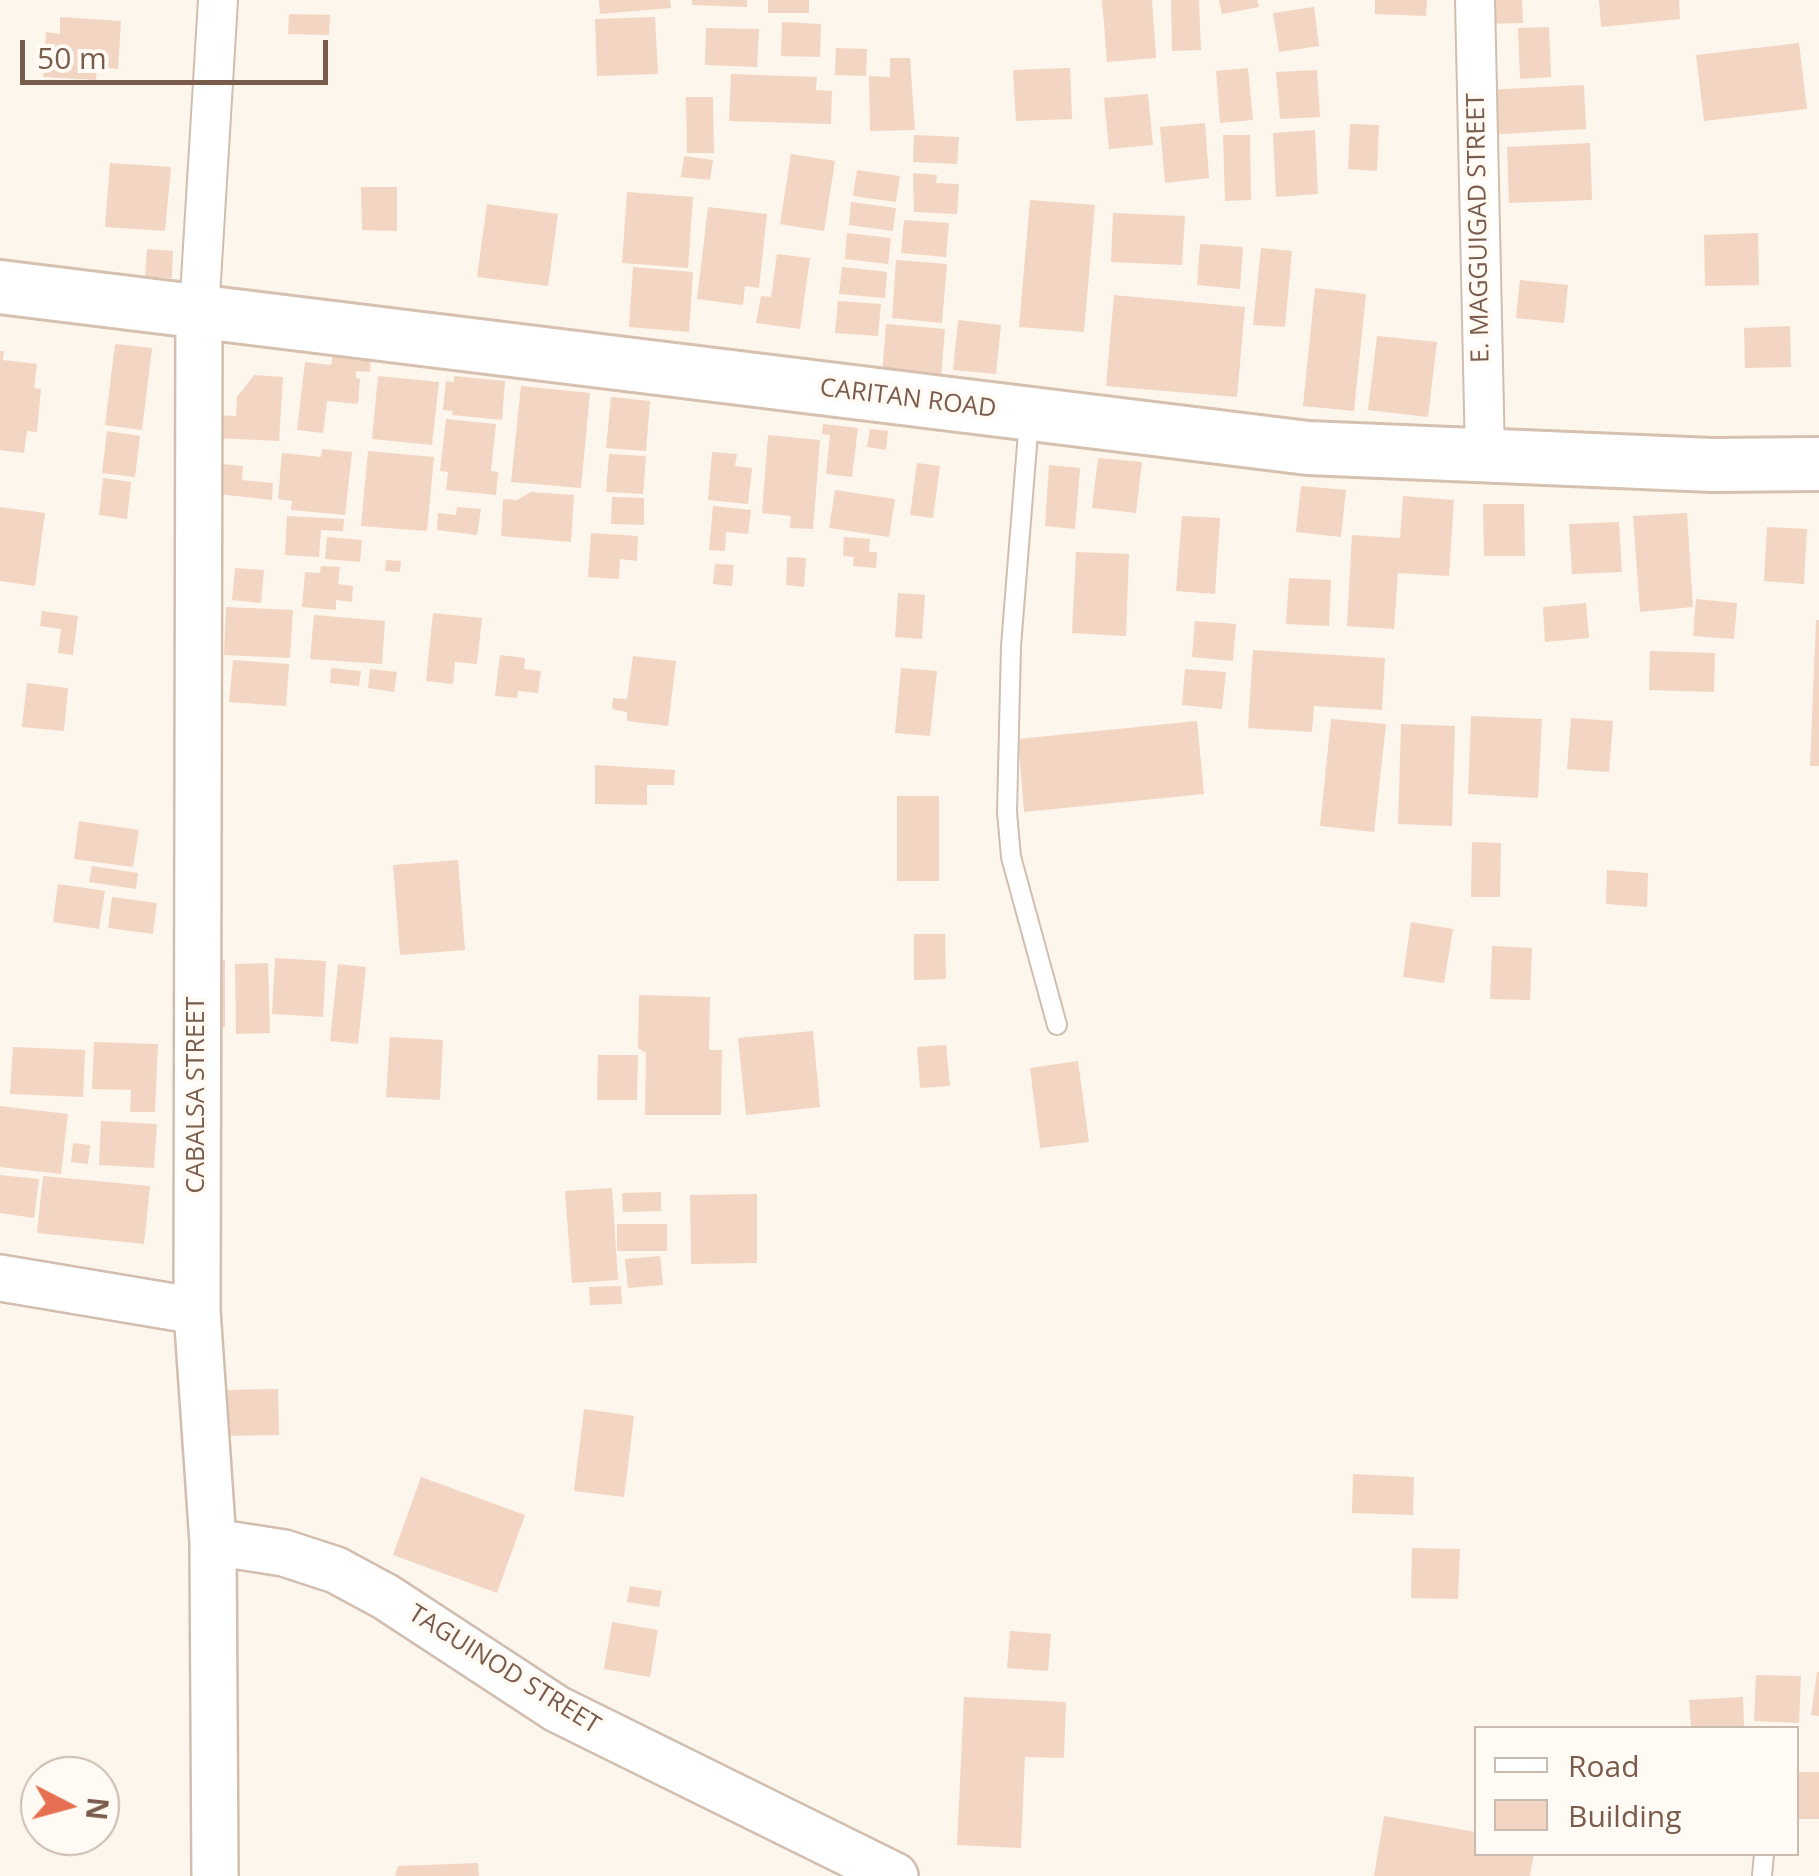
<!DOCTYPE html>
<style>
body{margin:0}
#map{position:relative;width:1819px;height:1876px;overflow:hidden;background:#fdf6ec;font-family:"Open Sans",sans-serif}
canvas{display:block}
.legend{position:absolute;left:1474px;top:1726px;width:325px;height:130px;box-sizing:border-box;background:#fffaf3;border:2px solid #cabbb1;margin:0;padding:12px 18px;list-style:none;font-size:30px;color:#7a5c4d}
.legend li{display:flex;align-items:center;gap:20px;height:50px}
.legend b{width:50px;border:2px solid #cabbb1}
.north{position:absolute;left:20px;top:1756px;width:100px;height:100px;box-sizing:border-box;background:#fffaf3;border:2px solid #cabbb1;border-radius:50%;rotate:96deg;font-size:28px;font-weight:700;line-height:40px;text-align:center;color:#7a5c4d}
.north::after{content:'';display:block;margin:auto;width:35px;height:45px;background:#e76f51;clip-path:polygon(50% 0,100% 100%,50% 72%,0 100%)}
.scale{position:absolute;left:20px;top:40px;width:308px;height:45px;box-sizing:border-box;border:5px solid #7a5c4d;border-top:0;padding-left:12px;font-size:30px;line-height:35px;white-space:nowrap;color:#7a5c4d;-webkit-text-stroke:8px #fffaf3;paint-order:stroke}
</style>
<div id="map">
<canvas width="1819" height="1876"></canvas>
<ul class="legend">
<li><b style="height:12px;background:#fff"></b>Road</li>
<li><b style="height:28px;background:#f3d5c3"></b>Building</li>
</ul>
<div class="north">N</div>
<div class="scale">50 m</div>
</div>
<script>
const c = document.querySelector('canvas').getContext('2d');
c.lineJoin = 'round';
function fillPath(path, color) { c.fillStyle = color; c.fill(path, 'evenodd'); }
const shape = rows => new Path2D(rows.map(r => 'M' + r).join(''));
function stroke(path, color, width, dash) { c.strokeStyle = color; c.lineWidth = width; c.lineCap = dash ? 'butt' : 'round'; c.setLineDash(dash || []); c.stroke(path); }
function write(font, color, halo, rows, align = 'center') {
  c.font = font + ' "Open Sans",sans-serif'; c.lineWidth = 8; c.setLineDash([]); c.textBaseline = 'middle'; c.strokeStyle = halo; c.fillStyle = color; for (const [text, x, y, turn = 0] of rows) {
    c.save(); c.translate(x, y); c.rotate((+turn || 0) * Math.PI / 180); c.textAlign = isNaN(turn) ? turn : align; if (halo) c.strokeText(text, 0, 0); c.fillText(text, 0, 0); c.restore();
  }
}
const building = shape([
 [599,0,670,0,671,8,600,14],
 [692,0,747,0,747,7,692,5],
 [768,0,809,0,809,13,768,13],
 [1102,0,1152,0,1156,58,1107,62],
 [1171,0,1199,0,1201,50,1172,51],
 [1219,0,1257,0,1259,7,1222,14],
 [1375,0,1427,0,1426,16,1375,14],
 [1479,0,1522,0,1523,23,1480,24],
 [1599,0,1679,0,1680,19,1601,27],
 [1314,7,1319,46,1279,52,1273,13],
 [289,14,330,15,329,35,288,34],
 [60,17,121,21,118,69,97,67,96,80,43,77,46,32,60,34],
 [655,17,658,74,597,76,595,19],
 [782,22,821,24,820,57,781,56],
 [1549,27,1551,77,1520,79,1518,28],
 [706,28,759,29,757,67,705,65],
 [1799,43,1807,109,1704,121,1696,55],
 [836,48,867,49,866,76,835,75],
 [890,58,910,58,915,130,870,131,869,76,890,77],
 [1070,68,1072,119,1016,121,1013,70],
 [1248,68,1253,120,1220,123,1216,71],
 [1317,70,1320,117,1280,119,1276,72],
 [731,74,817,77,816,90,832,91,831,124,729,121],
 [1584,85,1586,129,1486,135,1484,90],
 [1148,94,1153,145,1109,149,1104,98],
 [686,97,713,97,714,153,687,153],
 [1205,123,1209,178,1165,183,1160,127],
 [1350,124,1379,125,1377,171,1348,169],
 [1315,130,1318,194,1276,197,1273,133],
 [914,135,959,137,957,164,913,162],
 [1223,135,1250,135,1251,200,1225,201],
 [1590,143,1592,200,1509,203,1507,147],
 [791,154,835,161,824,231,780,224],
 [684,156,713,160,710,180,681,177],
 [110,163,171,167,165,231,105,227],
 [857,170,900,176,896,202,853,196],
 [913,173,937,175,936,183,959,184,957,214,914,212],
 [361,187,397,187,397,231,362,230],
 [627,192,693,197,688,268,622,263],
 [1030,200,1095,205,1084,332,1019,327],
 [851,202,896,208,893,231,849,225],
 [487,204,558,214,548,286,477,277],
 [708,207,767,214,759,288,745,286,743,305,697,299],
 [1113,213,1185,216,1182,265,1111,262],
 [904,220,949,223,946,257,901,253],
 [847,233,891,238,888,264,845,259],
 [1758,233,1759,285,1705,286,1704,235],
 [1200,244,1243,247,1240,289,1197,285],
 [1261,248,1292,251,1285,327,1253,325],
 [147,249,173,251,172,278,145,277],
 [777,254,810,258,800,329,756,323,761,296,771,297],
 [896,260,947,264,942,323,892,318],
 [633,267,693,272,689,332,629,327],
 [842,267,887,272,885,298,839,294],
 [1520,280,1568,285,1564,323,1516,318],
 [1315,288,1366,294,1354,411,1303,406],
 [1114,295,1245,307,1237,397,1106,386],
 [838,301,881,304,878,336,835,333],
 [958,320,1001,325,996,374,953,370],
 [886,324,945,329,941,379,882,375],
 [1790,326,1791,367,1745,368,1744,328],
 [1377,336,1437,342,1428,417,1368,410],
 [115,344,152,348,142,430,105,425],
 [0,351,4,351,3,360,37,364,34,388,41,389,37,432,27,431,24,453,0,450],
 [333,354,371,358,370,372,356,371,356,378,360,379,358,404,327,401,323,433,297,430,305,362,331,365],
 [254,375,283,377,279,441,215,438,216,415,236,416,237,397],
 [378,376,439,382,432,445,372,439],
 [454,376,505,381,502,420,452,415,453,411,443,410,446,381,454,382],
 [521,386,590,393,581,488,511,482],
 [611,397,650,401,646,451,606,448],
 [446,419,496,424,491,471,498,472,496,495,446,490,448,472,440,471],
 [823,424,858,428,852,477,826,474,830,435,822,434],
 [870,429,888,431,886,450,867,447],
 [107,431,140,436,135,477,102,473],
 [768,435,820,440,813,529,790,528,791,516,762,513],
 [322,449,352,452,345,515,291,510,292,501,278,499,282,453,321,457],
 [368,451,434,457,427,531,361,526],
 [712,452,737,454,735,466,752,468,748,504,708,500],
 [609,454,646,456,643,494,606,492],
 [1098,458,1142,462,1136,513,1092,508],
 [211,463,243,466,242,480,273,483,272,500,208,493],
 [917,463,940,466,933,518,910,515],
 [1049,465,1080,468,1075,529,1045,526],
 [103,478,131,482,127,519,99,515],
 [1301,486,1346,490,1341,537,1296,532],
 [835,490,895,499,889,537,829,528],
 [531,492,574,495,571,542,501,536,503,499,517,500],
 [1403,496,1454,500,1449,576,1398,573,1394,629,1347,626,1352,535,1400,538],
 [612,497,644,498,644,525,611,524],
 [1483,504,1524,504,1525,556,1484,556],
 [713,506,751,510,748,534,726,532,725,551,709,550],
 [0,507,45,513,35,586,0,581],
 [457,507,481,509,477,535,437,530,438,513,456,515],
 [1687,513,1693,607,1640,612,1633,516],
 [287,516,344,519,343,531,321,530,319,557,285,555],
 [1182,516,1220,518,1215,594,1176,591],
 [1619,522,1622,572,1572,574,1569,524],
 [1767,527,1807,529,1804,584,1764,581],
 [591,533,638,536,637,561,620,559,619,579,588,577],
 [327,537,362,540,360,562,325,559],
 [844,537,870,539,869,552,877,552,876,568,853,566,854,557,843,556],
 [1076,552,1129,554,1126,636,1072,633],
 [787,557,806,558,804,587,786,585],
 [386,560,401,561,400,572,385,571],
 [715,564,734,565,732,586,713,584],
 [321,566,340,567,338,584,353,586,352,602,336,600,336,610,302,607,305,572,320,573],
 [235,568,264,570,261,603,232,600],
 [1289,578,1331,580,1329,626,1286,624],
 [898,593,925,595,922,639,895,637],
 [1696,599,1737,603,1734,639,1693,636],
 [1586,603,1589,638,1545,642,1543,607],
 [226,607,293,610,290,658,224,655],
 [42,611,78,616,73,655,58,653,61,629,40,626],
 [433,613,482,618,477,664,455,662,453,684,426,681],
 [314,615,385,621,382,664,310,659],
 [1816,620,1819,620,1819,766,1810,766],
 [1195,621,1236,624,1233,661,1192,657],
 [1253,650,1385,658,1382,710,1314,706,1312,732,1248,728],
 [1650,651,1715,653,1714,692,1649,690],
 [500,655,525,658,524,669,541,671,538,693,518,691,517,698,495,696],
 [633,656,676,661,668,726,627,721,627,712,612,709,613,698,627,699],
 [233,660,289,664,286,706,229,702],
 [331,668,361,671,359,686,330,683],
 [901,668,937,671,930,736,895,733],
 [370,669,397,672,394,692,368,688],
 [1185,669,1226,672,1222,709,1182,705],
 [27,683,68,688,64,731,22,727],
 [1471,716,1542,719,1538,798,1468,794],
 [1571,718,1613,721,1609,772,1567,769],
 [1331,719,1386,724,1374,832,1320,826],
 [1197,721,1204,794,1024,812,1018,739],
 [1401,724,1455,726,1452,826,1398,824],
 [595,765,675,770,674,785,647,785,647,805,595,804],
 [897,796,939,796,939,881,897,881],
 [79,821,139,830,133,867,74,859],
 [1472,842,1501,843,1500,897,1471,897],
 [458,860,465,950,400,955,393,865],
 [92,866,138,873,136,889,89,882],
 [1607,870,1648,873,1647,907,1606,904],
 [58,884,105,891,99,929,53,922],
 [112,897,157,903,153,934,108,928],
 [1411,922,1453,929,1444,983,1403,977],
 [914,934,945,934,946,979,914,980],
 [1492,946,1532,948,1530,1000,1490,999],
 [275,958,326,961,323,1017,272,1014],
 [202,960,225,960,225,1027,202,1027],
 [268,963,270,1033,236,1034,235,964],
 [338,964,366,967,358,1044,330,1041],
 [639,995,710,997,709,1050,722,1050,721,1115,645,1115,646,1053,638,1048],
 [813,1031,820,1107,746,1115,738,1038],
 [390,1037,443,1040,440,1100,386,1097],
 [94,1042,158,1044,155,1112,130,1112,131,1090,92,1089],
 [946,1045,950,1086,920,1088,917,1047],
 [13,1047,85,1050,83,1097,10,1094],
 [598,1055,638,1055,637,1100,597,1100],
 [1078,1061,1089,1142,1040,1148,1030,1068],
 [0,1106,68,1114,61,1174,0,1167],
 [101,1121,157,1124,154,1168,99,1165],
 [73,1143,90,1145,88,1164,71,1162],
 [0,1175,39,1179,34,1218,0,1213],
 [43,1176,150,1186,144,1244,37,1233],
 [612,1188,618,1280,572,1283,565,1191],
 [661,1192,661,1211,623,1212,622,1193],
 [757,1194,757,1263,691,1264,690,1195],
 [617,1224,667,1224,667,1251,617,1251],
 [660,1256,663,1285,628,1288,625,1259],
 [621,1286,622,1304,590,1305,589,1287],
 [278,1389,279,1435,218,1436,218,1390],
 [584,1409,634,1416,624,1497,574,1491],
 [1353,1474,1414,1477,1413,1515,1352,1513],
 [421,1477,525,1515,497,1593,393,1555],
 [1412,1548,1460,1549,1458,1599,1411,1598],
 [630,1586,662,1591,659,1607,627,1602],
 [612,1622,658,1630,650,1677,604,1669],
 [1010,1631,1051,1634,1048,1671,1007,1668],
 [1817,1672,1819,1672,1819,1716,1811,1715],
 [1756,1675,1801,1676,1799,1723,1754,1721],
 [964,1697,1066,1702,1064,1758,1025,1757,1021,1848,957,1845],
 [1743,1697,1744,1728,1691,1728,1689,1700],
 [1796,1772,1819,1772,1819,1819,1796,1819],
 [1384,1816,1476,1832,1476,1854,1534,1854,1530,1876,1374,1876],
 [478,1863,479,1876,395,1876,398,1866]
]);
const service = shape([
 [1029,420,1011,646,1007,812,1011,857,1057,1025],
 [1762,1876,1764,1854]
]);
const minor = shape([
 [1475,0,1485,456],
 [199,313,218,0]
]);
const tertiary = shape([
 [199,313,197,1311,213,1542,215,1876],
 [0,1278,197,1311],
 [213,1542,284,1553,336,1570,386,1597,557,1709,895,1876]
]);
const secondary = shape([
 [0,287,1308,448,1712,465,1819,464]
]);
const streetNames = [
 ["E. MAGGUIGAD STREET",1479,228,-91],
 ["CARITAN ROAD",908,399,7],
 ["CABALSA STREET",197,1095,-90],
 ["TAGUINOD STREET",504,1670,32]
];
fillPath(building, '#f3d5c3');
stroke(service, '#d1beb0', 22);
stroke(minor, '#d1beb0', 42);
stroke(tertiary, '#d1beb0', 50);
stroke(secondary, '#d6c0b0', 58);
stroke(service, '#fff', 18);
stroke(minor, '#fff', 38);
stroke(tertiary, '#fff', 45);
stroke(secondary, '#fff', 52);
write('25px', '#7a5c4d', '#fffaf3', streetNames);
</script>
